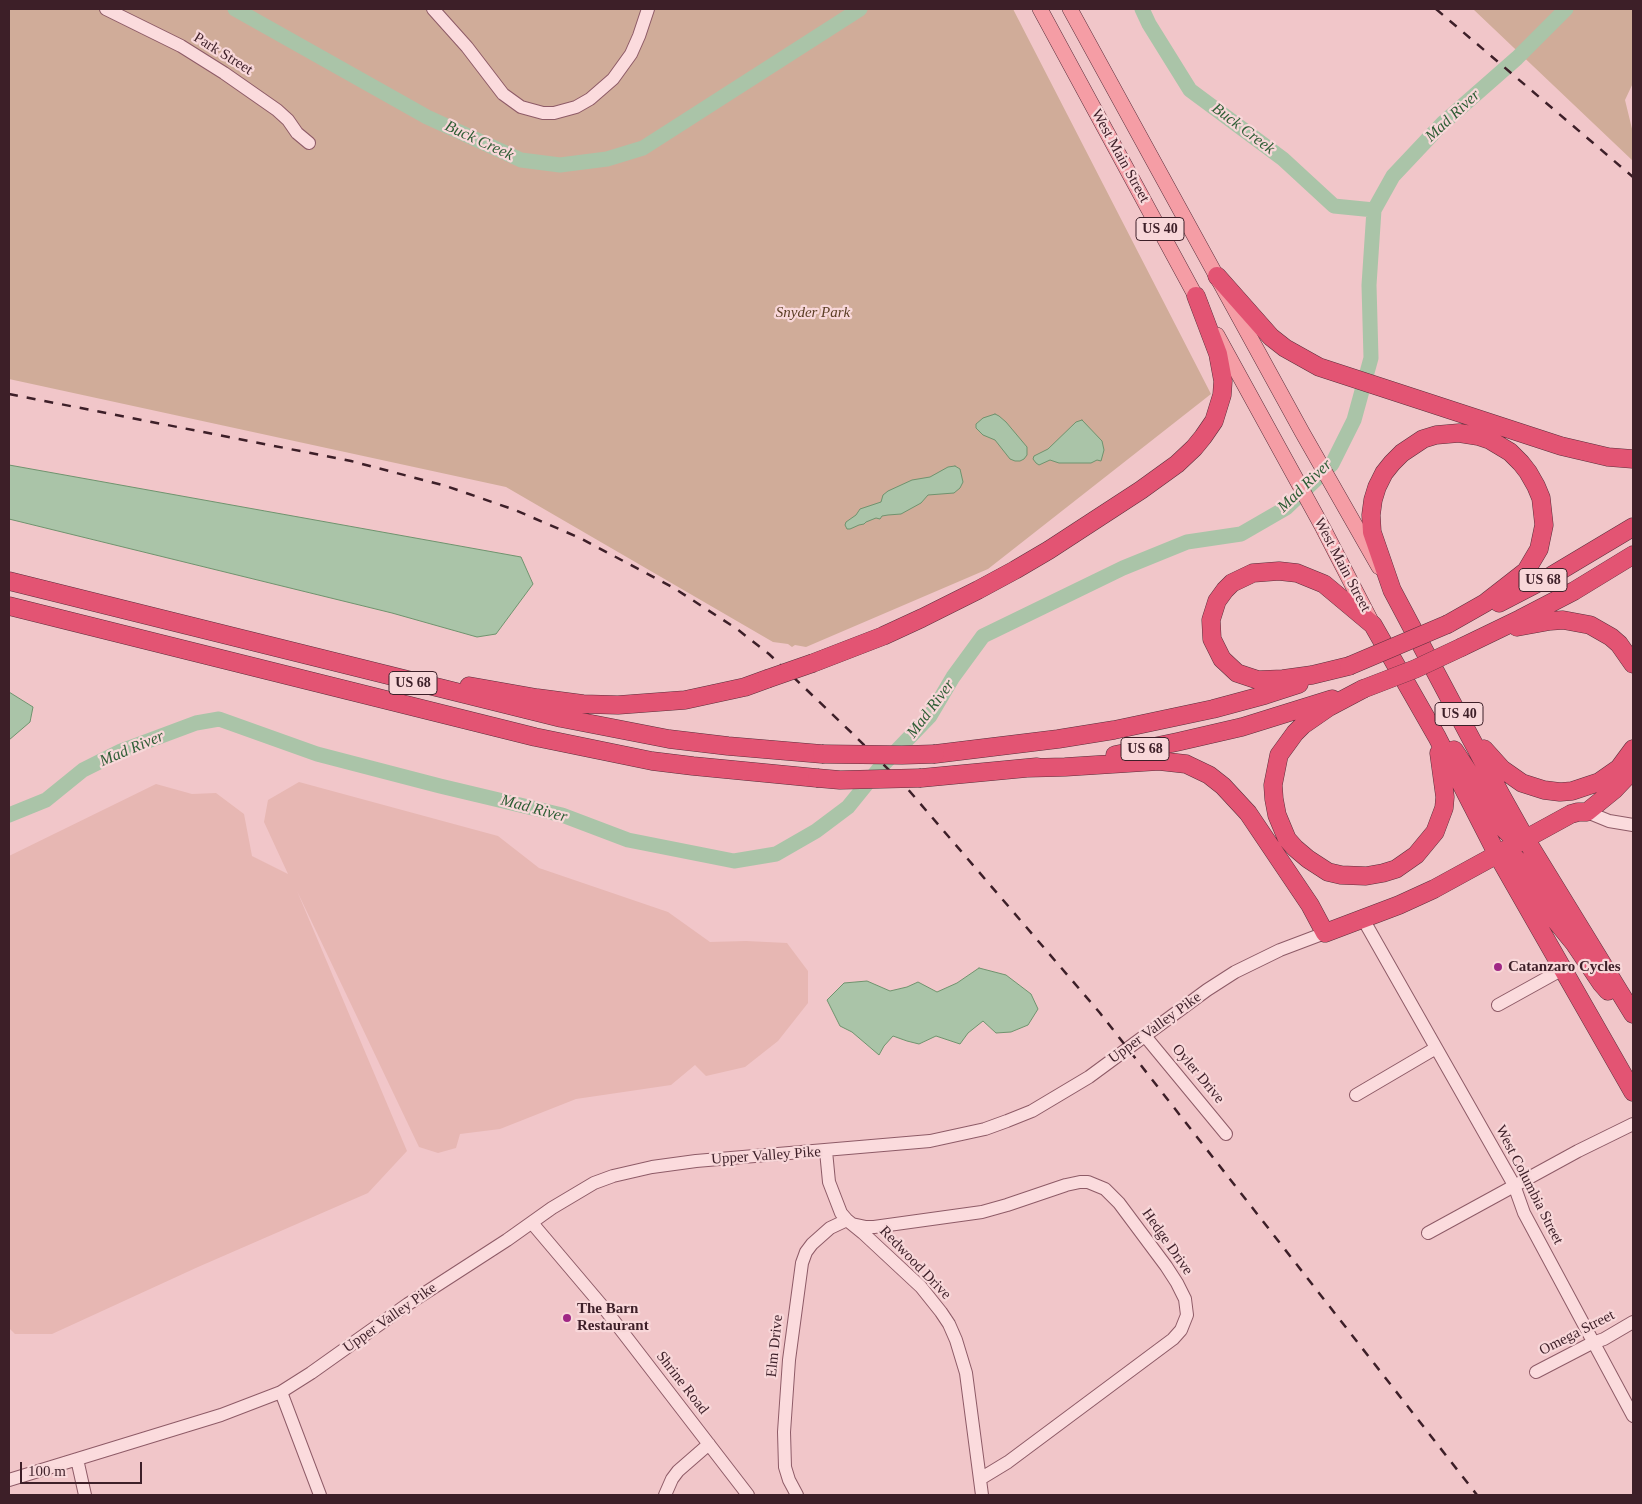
<!DOCTYPE html>
<style>
body{margin:0}
#map{position:relative;width:1642px;height:1504px;overflow:hidden;background:#f1c6c9;font-family:Georgia,serif}
canvas{display:block}
.frame{position:absolute;inset:0;border:10px solid #3d1f28;pointer-events:none}
.scale{position:absolute;left:20px;top:1462px;width:122px;height:22px;box-sizing:border-box;border:2px solid #3d1f28;border-top:0;padding-left:6px;font-size:15px;line-height:18px;white-space:nowrap;color:#3d1f28;-webkit-text-stroke:4px #f8d7d9;paint-order:stroke}
</style>
<div id="map">
<canvas width="1642" height="1504"></canvas>
<div class="frame"></div>
<div class="scale">100 m</div>
</div>
<script>
const c = document.querySelector('canvas').getContext('2d');
c.lineJoin = 'round';
function fillPath(path, color) { c.fillStyle = color; c.fill(path, 'evenodd'); }
const shape = rows => new Path2D(rows.map(r => 'M' + r).join(''));
function stroke(path, color, width, dash) { c.strokeStyle = color; c.lineWidth = width; c.lineCap = dash ? 'butt' : 'round'; c.setLineDash(dash || []); c.stroke(path); }
function write(font, color, halo, rows, align = 'center') {
  c.font = font + ' Georgia,serif'; c.lineWidth = 4.5; c.setLineDash([]); c.textBaseline = 'middle'; c.strokeStyle = halo; c.fillStyle = color; for (const [text, x, y, turn = 0] of rows) {
    c.save(); c.translate(x, y); c.rotate((+turn || 0) * Math.PI / 180); c.textAlign = isNaN(turn) ? turn : align; if (halo) c.strokeText(text, 0, 0); c.fillText(text, 0, 0); c.restore();
  }
}
const farmland = shape([
 [299,782,498,836,539,868,668,912,710,942,746,941,787,943,808,971,808,1003,778,1041,745,1067,706,1076,695,1065,671,1085,576,1099,500,1129,460,1134,456,1148,438,1153,419,1147,297,891,407,1151,368,1193,198,1267,52,1334,15,1334,9,1328,9,856,156,784,192,794,216,793,244,814,252,856,288,874,264,822,268,800]
]);
const green = shape([
 [9,9,1013,9,1211,394,988,569,806,647,795,645,792,647,788,644,773,642,506,487,9,379],
 [1473,9,1633,9,1633,83,1625,100,1633,133,1633,161]
]);
const water = shape([
 [995,414,999,416,1006,422,1027,447,1027,455,1024,459,1020,461,1015,461,1010,459,995,440,983,435,976,428,976,424,983,418,995,414],
 [1082,420,1102,441,1104,450,1101,461,1097,460,1091,463,1059,463,1050,460,1039,465,1036,463,1033,459,1034,456,1048,449,1076,422,1082,420],
 [9,465,521,557,533,584,496,634,477,637,392,613,9,519,9,465],
 [955,466,960,469,963,482,960,488,954,493,928,495,921,503,901,514,888,515,882,516,880,519,876,518,866,522,864,524,859,525,850,529,847,529,845,525,846,522,856,515,860,509,881,502,883,495,888,491,912,480,930,477,948,467,955,466],
 [9,692,33,707,30,722,9,740,9,692],
 [979,968,1006,975,1031,994,1038,1009,1028,1025,1011,1032,996,1033,983,1021,968,1033,960,1044,936,1036,919,1044,907,1041,893,1036,884,1046,879,1055,852,1032,840,1026,827,1000,844,983,867,981,890,991,907,987,918,982,937,992,957,983,979,968]
]);
const river = shape([
 [235,9,427,117,521,160,560,165,607,159,643,148,860,9],
 [1142,9,1149,24,1190,90,1283,159,1334,206,1374,210],
 [9,815,46,800,83,770,121,751,196,723,219,719,317,754,440,786,562,815,628,840,734,861,776,854,816,831,848,807,878,770,930,716,953,677,983,636,1123,568,1187,542,1241,534,1286,508,1332,464,1354,420,1371,358,1369,285,1374,210,1393,176,1443,123,1517,58,1566,9]
]);
const minor = shape([
 [106,9,181,46,224,73,277,110,288,120,297,133,309,143],
 [433,9,467,47,503,94,521,107,543,113,554,113,576,107,590,99,613,79,631,54,639,36,648,9],
 [1587,812,1609,821,1633,825],
 [1363,919,1514,1185,1524,1213,1633,1416],
 [1498,1005,1563,969],
 [1145,1036,1226,1134],
 [1356,1095,1436,1048],
 [826,1151,829,1182,841,1213,847,1220,863,1233,921,1287,941,1312,949,1324,956,1340,966,1373,982,1495],
 [532,1223,604,1308,748,1495],
 [852,1224,866,1227,874,1227,982,1212,1007,1205,1066,1185,1080,1182,1088,1182,1105,1189,1119,1203,1166,1266,1177,1283,1185,1299,1187,1315,1181,1330,1173,1339,1008,1462,980,1479],
 [1428,1233,1578,1151,1633,1124],
 [1536,1372,1590,1344,1604,1339,1633,1322],
 [281,1392,320,1495],
 [77,1459,85,1495],
 [9,1480,221,1415,281,1392,311,1373,408,1304,507,1240,552,1208,594,1183,613,1176,652,1167,696,1161,930,1141,985,1129,1007,1121,1032,1111,1089,1077,1207,990,1235,972,1280,950,1325,933],
 [665,1495,672,1479,678,1471,709,1444],
 [797,1495,789,1480,785,1467,784,1432,789,1360,802,1263,806,1252,812,1244,830,1228,847,1220]
]);
const major = shape([
 [1040,9,1201,306],
 [1070,9,1302,432,1379,567],
 [1217,335,1323,528,1372,623]
]);
const highway = shape([
 [1217,276,1271,337,1285,348,1319,367,1561,446,1608,457,1633,459],
 [9,581,561,718,669,739,728,746,822,754],
 [1499,603,1551,576,1633,527],
 [9,606,535,737,652,761,693,766,817,778],
 [1448,624,1485,603,1526,571,1539,549,1544,525,1541,498,1536,486,1528,472,1521,463,1510,452,1490,440,1478,436,1459,433,1436,435,1423,439,1402,453,1392,463,1384,473,1377,487,1373,500,1371,515,1372,532,1392,590,1502,797,1525,838,1633,1014],
 [1517,627,1550,621,1563,620,1590,625,1611,637,1619,644,1633,664],
 [1462,647,1520,619,1574,591,1633,555],
 [813,663,883,636,922,618,978,590,1015,570,1049,550,1141,490,1177,464,1194,448,1203,437,1214,421,1222,395,1223,381,1218,354,1196,296],
 [1349,666,1312,675,1283,679,1258,680,1237,673,1222,659,1212,639,1211,620,1217,601,1225,590,1232,583,1253,573,1279,571,1297,573,1324,584,1373,625,1437,737,1497,854,1633,1092],
 [469,686,537,698,583,704,618,705,685,700,745,687,767,679],
 [1363,689,1329,707,1303,725,1295,733,1279,755,1273,785,1274,799,1277,815,1287,839,1295,848,1308,859,1328,872,1341,875,1366,876,1383,873,1396,869,1416,855,1435,832,1444,808,1445,797,1439,753],
 [1484,749,1502,769,1522,783,1544,790,1560,792,1572,791,1599,782,1619,768,1633,749],
 [1454,750,1484,796,1503,828,1510,835,1525,838],
 [935,754,1058,739,1114,730,1213,709,1265,695,1299,684],
 [1115,755,1177,742,1242,727,1332,699],
 [1026,768,1065,767,1159,761,1186,764,1209,775,1223,786,1248,813,1310,905,1325,933,1399,905,1434,889,1571,814,1578,812,1587,812,1614,790,1633,770],
 [921,778,1037,767],
 [1497,854,1509,854,1513,856,1520,862,1556,921,1574,943,1601,983,1608,991]
]);
const rail = shape([
 [1436,9,1633,177],
 [9,394,351,461,446,486,515,510,580,538,674,588,737,629,769,654,788,672,854,735,906,787,1100,1013,1477,1495]
]);
const highwayBridge = shape([
 [1349,666,1448,624],
 [767,679,813,663],
 [1363,689,1415,669,1462,647],
 [822,754,902,755,935,754],
 [817,778,840,780,921,778]
]);
const markers = [
 [1498,967,5,"#a02785"],
 [567,1318,5,"#a02785"]
];
const shields = [
 [1160,229,48],
 [1543,580,48],
 [413,683,48],
 [1459,714,48],
 [1145,749,48]
];
const shieldNames = [
 ["US 40",1160,229],
 ["US 68",1543,580],
 ["US 68",413,683],
 ["US 40",1459,714],
 ["US 68",1145,749]
];
const streetNames = [
 ["Park Street",223,54,32],
 ["West Main Street",1120,156,61],
 ["West Main Street",1342,565,62],
 ["Upper Valley Pike",1155,1028,-36],
 ["Oyler Drive",1198,1074,50],
 ["Upper Valley Pike",766,1156,-4],
 ["West Columbia Street",1529,1185,63],
 ["Hedge Drive",1167,1242,55],
 ["Redwood Drive",915,1263,46],
 ["Upper Valley Pike",390,1318,-35],
 ["Omega Street",1577,1333,-27],
 ["Elm Drive",775,1346,-84],
 ["Shrine Road",682,1383,52]
];
const parkNames = [
 ["Snyder Park",813,313]
];
const poiNames = [
 ["Catanzaro Cycles",1508,967],
 ["The Barn",577,1309],
 ["Restaurant",577,1326]
];
const waterNames = [
 ["Mad River",1453,116,-43],
 ["Buck Creek",1243,129,37],
 ["Buck Creek",479,141,25],
 ["Mad River",1305,486,-44],
 ["Mad River",931,709,-53],
 ["Mad River",132,749,-23],
 ["Mad River",534,809,15]
];
fillPath(farmland, '#e7b7b3');
fillPath(green, '#d0ac99');
fillPath(water, '#aac4a8');
stroke(water, '#6f936e', 1);
stroke(river, '#aac4a8', 15);
stroke(minor, '#8e5b67', 14);
stroke(major, '#5b2f3c', 16);
stroke(highway, '#5b2f3c', 19);
stroke(minor, '#fbdbdd', 12);
stroke(major, '#f59da5', 15);
stroke(highway, '#e35473', 18);
stroke(rail, '#3d1f28', 2.5, [9, 9]);
stroke(highwayBridge, '#5b2f3c', 19, []);
stroke(highwayBridge, '#e35473', 18);
for (const [x, y, r, color] of markers) { const dot = new Path2D(); dot.arc(x, y, r, 0, 2 * Math.PI); c.fillStyle = color; c.fill(dot); stroke(dot, '#f8d7d9', 2); }
for (const [x, y, w] of shields) { const box = new Path2D(); box.roundRect(x - w / 2, y - 11.5, w, 23, 4); c.fillStyle = '#f8d7d9'; c.fill(box); stroke(box, '#3d1f28', 1); }
write('bold 14px', '#3d1f28', null, shieldNames);
write('15px', '#3d1f28', '#f8d7d9', streetNames);
write('italic 15px', '#5b3e25', '#f8d7d9', parkNames);
write('bold 15px', '#3d1f28', '#f8d7d9', poiNames, 'left');
write('italic 16px', '#2e5d35', '#f8d7d9', waterNames);
</script>
